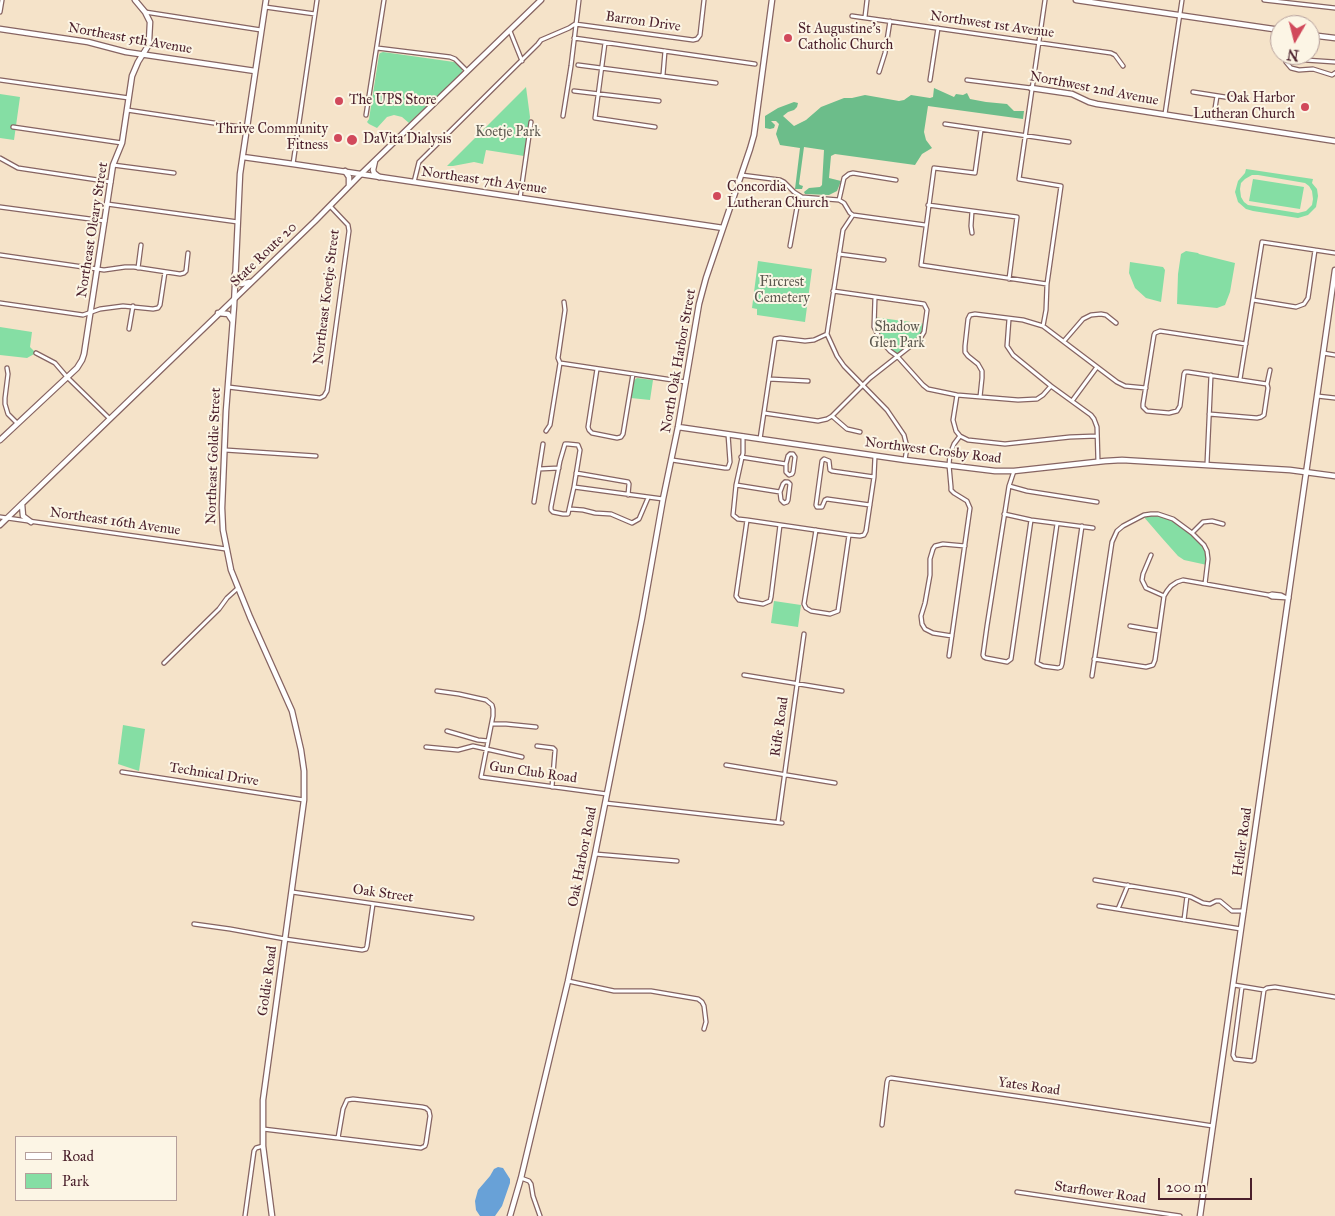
<!DOCTYPE html>
<style>
body{margin:0}
#map{position:relative;width:1335px;height:1216px;overflow:hidden;background:#f5e3c9;font-family:"IM FELL Great Primer",serif}
canvas{display:block}
.legend{position:absolute;left:15px;top:1136px;width:162px;height:65px;box-sizing:border-box;background:#fcf5e5;border:1px solid #b59f9b;margin:0;padding:6px 9px;list-style:none;font-size:15px;color:#4a1f2b}
.legend li{display:flex;align-items:center;gap:10px;height:25px}
.legend b{width:25px;border:1px solid #b59f9b}
.north{position:absolute;left:1270px;top:15px;width:50px;height:50px;box-sizing:border-box;background:#fcf5e5;border:1px solid #b59f9b;border-radius:50%;rotate:188deg;font-size:14px;font-weight:700;line-height:20px;text-align:center;color:#4a1f2b}
.north::after{content:'';display:block;margin:auto;width:18px;height:22px;background:#d1495b;clip-path:polygon(50% 0,100% 100%,50% 72%,0 100%)}
.scale{position:absolute;left:1158px;top:1178px;width:94px;height:22px;box-sizing:border-box;border:2px solid #4a1f2b;border-top:0;padding-left:6px;font-size:15px;line-height:18px;white-space:nowrap;color:#4a1f2b;-webkit-text-stroke:4px #fcf5e5;paint-order:stroke}
</style>
<div id="map">
<canvas width="1335" height="1216"></canvas>
<ul class="legend">
<li><b style="height:6px;background:#fff"></b>Road</li>
<li><b style="height:14px;background:#85dea4"></b>Park</li>
</ul>
<div class="north">N</div>
<div class="scale">200 m</div>
</div>
<script>
const c = document.querySelector('canvas').getContext('2d');
c.lineJoin = 'round';
function fillPath(path, color) { c.fillStyle = color; c.fill(path, 'evenodd'); }
const shape = rows => new Path2D(rows.map(r => 'M' + r).join(''));
function stroke(path, color, width, dash) { c.strokeStyle = color; c.lineWidth = width; c.lineCap = dash ? 'butt' : 'round'; c.setLineDash(dash || []); c.stroke(path); }
function write(font, color, halo, rows, align = 'center') {
  c.font = font + ' "IM FELL Great Primer",serif'; c.lineWidth = 4; c.setLineDash([]); c.textBaseline = 'middle'; c.strokeStyle = halo; c.fillStyle = color; for (const [text, x, y, turn = 0] of rows) {
    c.save(); c.translate(x, y); c.rotate((+turn || 0) * Math.PI / 180); c.textAlign = isNaN(turn) ? turn : align; if (halo) c.strokeText(text, 0, 0); c.fillText(text, 0, 0); c.restore();
  }
}
const green = shape([
 [383,52,454,62,462,68,462,73,409,123,402,117,394,115,387,117,377,128,369,124,367,122,369,119,379,55,380,53],
 [526,87,530,117,524,156,486,150,483,164,474,162,453,166,447,166],
 [0,94,20,97,14,140,0,138],
 [1246,169,1313,179,1312,183,1317,189,1318,196,1316,207,1308,215,1298,218,1253,211,1246,209,1238,202,1235,192,1238,181,1245,173],
 [1252,175,1258,175,1305,183,1309,186,1312,191,1313,199,1312,205,1306,211,1298,213,1248,205,1244,202,1241,197,1240,189,1241,183,1245,179],
 [1253,179,1304,187,1300,209,1249,201],
 [1186,251,1198,253,1199,254,1235,263,1230,292,1225,305,1217,308,1177,304,1178,274,1181,254],
 [758,261,812,269,805,322,757,315,757,309,752,308],
 [1130,262,1163,267,1165,270,1161,302,1146,298,1135,288,1129,273],
 [873,317,926,324,921,337,897,356,877,335],
 [0,327,32,332,30,347,36,353,27,358,0,355],
 [637,378,653,380,650,400,631,398,633,381],
 [1158,514,1173,519,1192,533,1207,551,1207,565,1184,560,1178,556,1162,538,1143,516],
 [774,601,801,605,798,627,771,623],
 [123,725,145,729,139,771,118,764]
]);
const forest = shape([
 [934,88,954,97,956,94,963,95,967,93,970,99,986,102,1007,104,1014,111,1024,111,1023,119,928,106,924,132,926,140,932,148,922,154,915,165,835,154,831,156,829,178,841,181,837,191,829,195,805,194,804,192,809,188,820,187,822,185,824,150,804,147,799,184,800,185,803,186,802,189,795,189,800,148,780,145,776,134,779,124,776,121,771,121,775,125,774,128,770,129,765,128,765,116,778,108,794,102,798,103,797,107,794,110,788,112,783,116,794,126,806,120,821,107,844,98,852,98,865,95,899,101,904,100,911,95,930,98,933,97]
]);
const water = shape([
 [498,1167,503,1168,510,1179,510,1183,502,1206,495,1216,480,1216,476,1210,475,1201,478,1190,490,1176,494,1169]
]);
const street = shape([
 [1264,0,1335,8],
 [265,7,315,14],
 [0,12,2,0],
 [145,12,261,30],
 [852,16,1111,53,1115,55,1123,66],
 [865,17,867,0],
 [575,24,693,40,697,39,700,35,704,0],
 [510,31,522,61],
 [574,38,755,64],
 [605,43,595,118,655,127],
 [377,48,450,57,455,59,467,71],
 [1285,55,1286,62,1291,68,1299,70,1313,69,1332,75,1335,73],
 [1296,55,1302,60,1305,60,1335,62],
 [578,65,716,83],
 [879,72,885,53,890,21],
 [663,75,665,51],
 [0,80,129,98],
 [930,80,938,28],
 [967,80,1031,88],
 [574,91,659,101],
 [1193,92,1244,100],
 [127,110,247,128],
 [1165,114,1182,0],
 [366,115,384,0],
 [563,116,571,66,579,0],
 [1213,121,1217,96],
 [945,124,1069,142],
 [13,127,122,143],
 [981,130,975,173,934,168,921,265,1047,284],
 [0,158,18,168,111,182],
 [293,164,317,0],
 [113,165,174,173],
 [741,175,780,180,784,182,794,192,802,197,839,200,844,203,850,213,853,215,925,225],
 [414,182,419,162,538,44,541,40,569,28,575,24],
 [520,198,531,122],
 [839,200,844,178,849,174,853,173,896,180],
 [107,204,238,222],
 [928,205,1017,217,1009,279],
 [0,207,105,221],
 [972,211,971,226,972,233],
 [853,215,843,230,827,334,837,356,844,366,887,410,904,435,907,447,905,460],
 [790,246,799,196],
 [839,254,884,260],
 [0,255,104,270,125,267,134,267,180,274,184,273,186,271,188,253],
 [138,268,141,245],
 [875,297,874,327,881,341,890,351,897,356,923,385,928,389,957,395,1018,400,1037,399,1043,395,1051,386],
 [1253,300,1296,307,1304,304,1308,298,1315,250],
 [0,303,83,315,100,309,123,306,153,309,158,308,160,305,165,272],
 [1009,319,1007,346,1013,355,1051,386,1091,415,1094,419,1097,427,1098,462],
 [1043,326,1046,310,1047,284,1061,186,1019,179,1045,0],
 [129,329,133,306],
 [1064,341,1083,319,1091,315,1101,314,1106,315,1116,323],
 [36,353,55,363,67,377,110,419],
 [1323,353,1335,355],
 [560,363,686,382],
 [7,368,8,374,5,398,5,404,8,414,17,423],
 [597,369,588,427,589,430,592,433,617,438,621,437,623,434,633,374],
 [769,379,808,381],
 [1240,379,1262,242,1335,253],
 [1267,384,1270,370],
 [228,387,320,398,324,396,327,391,349,231,348,225,330,206],
 [1317,396,1335,398],
 [980,397,982,378,982,371,978,364,968,356,965,352,965,346,968,319,970,315,975,314,1023,320,1043,326,1117,382,1125,386,1146,388],
 [1072,401,1097,367],
 [764,413,818,421,827,419,832,416,870,378,917,341,921,337,924,332,927,310,924,304,833,291],
 [1209,414,1257,418,1261,417,1264,415,1268,388,1267,384,1188,372,1185,372,1184,374,1180,406,1177,411,1169,413,1147,411,1143,407,1143,404,1154,335,1155,333,1160,331,1246,344],
 [832,416,847,429,860,432],
 [546,431,550,425,560,363,558,358,565,310,564,302],
 [743,436,743,453,736,485,733,515,738,519,747,520,849,535,860,536,864,535,866,531,874,477,875,456],
 [960,436,968,440,1005,444,1070,437,1097,436],
 [760,439,775,339,780,338,805,341,814,340,827,334],
 [225,450,316,456],
 [790,454,793,454,795,457,793,472,792,474,789,475,786,472,786,464,788,456,790,454],
 [741,457,786,464],
 [672,460,725,468,728,468,730,462,728,434],
 [1207,464,1211,375],
 [539,469,559,468],
 [1014,471,1009,486,987,626,983,655,984,657,986,658,1007,662,1011,659,1031,520],
 [576,473,628,482,629,484,628,495],
 [785,482,788,482,790,484,788,500,787,502,784,503,781,500,780,492,783,484,785,482],
 [736,485,780,492],
 [1009,486,1027,491,1097,502],
 [574,487,580,450,578,445,568,444,565,444,560,461,551,507,551,510,553,512,563,514,568,514,574,487,663,499],
 [534,502,543,444],
 [870,505,827,499,825,500,822,507,817,507,816,505,822,461,824,459,829,461,830,470,832,471,874,477],
 [570,509,583,510,595,513,611,514,632,523,639,519,648,498],
 [1004,514,1031,520,1093,528],
 [0,517,226,549],
 [747,520,736,596,739,600,763,604,770,601,771,597,780,525],
 [1057,524,1037,663,1043,666,1058,668,1061,667,1062,664,1082,526],
 [816,530,804,604,806,608,811,611,830,614,838,611,849,535],
 [1192,533,1203,522,1212,521,1223,524],
 [1151,555,1143,574,1142,580,1146,588,1164,596],
 [1269,595,1272,594,1281,595,1287,598],
 [1130,626,1159,631],
 [952,636,933,633,925,629,922,624,921,616,925,603,930,575,930,559,933,549,935,546,943,544,965,546],
 [949,656,970,508,967,501,954,493,951,490,951,487,949,465,950,454,954,444,960,436,956,431,953,420,957,395],
 [1094,659,1146,667,1153,665,1155,660,1164,596,1167,591,1171,586,1177,582,1183,580,1268,595,1272,597,1289,598],
 [164,663,219,609,227,598,238,588],
 [744,675,842,691],
 [1092,676,1112,542,1117,531,1123,526,1144,515,1151,514,1158,514,1173,519,1192,533,1204,545,1207,551,1208,559,1205,584],
 [437,691,459,694,486,700,492,705,493,709,493,716,481,777,607,794],
 [492,724,506,724,536,727],
 [447,731,478,740,488,741],
 [537,746,553,748,555,750,552,787],
 [426,747,458,750,473,746,522,757],
 [726,765,835,783],
 [122,772,304,800],
 [605,803,782,823],
 [778,822,804,634],
 [595,854,677,861],
 [1095,880,1179,894,1191,897,1203,903,1210,904,1216,901,1220,901,1232,911,1244,911],
 [292,892,472,918],
 [1099,906,1241,929],
 [1118,909,1128,885],
 [1184,920,1187,896],
 [194,924,230,929,285,939,362,950,366,949,367,946,373,904],
 [568,981,614,991,651,991,698,999,702,1002,704,1006,706,1022,704,1029],
 [1234,985,1264,990,1267,988,1275,987,1335,997],
 [1242,987,1233,1055,1235,1059,1252,1061,1254,1060,1264,990],
 [882,1125,887,1082,888,1079,891,1078,1050,1101,1213,1126],
 [263,1129,421,1148,425,1146,426,1143,430,1116,429,1111,426,1108,422,1107,353,1099,347,1100,343,1109,338,1138],
 [521,1178,529,1181,531,1184,533,1196,540,1216],
 [1017,1192,1180,1216],
 [245,1216,254,1151,256,1148,263,1146]
]);
const secondary = shape([
 [266,0,240,174,234,306,226,411,222,508,223,530,231,570,250,617,292,711,301,750,304,771,304,800,263,1100,263,1146,272,1216],
 [1076,0,1280,30],
 [0,29,88,42,126,52,255,71],
 [1310,35,1335,38],
 [1031,88,1072,94,1089,102,1097,104,1335,141],
 [243,157,293,164,723,228],
 [678,427,905,460,995,471,1014,471,1105,461,1122,460,1290,470,1335,476],
 [0,440,77,368,82,360,84,354,113,165,122,143,132,76,138,62,148,46,149,41,150,22,145,12,135,0],
 [510,1216,521,1178,568,981,595,854,642,618,663,499,678,427,699,304,706,278,750,149,754,135,772,0],
 [1200,1216,1335,270]
]);
const primary = shape([
 [375,161,373,170,374,173,379,177],
 [345,171,349,177,349,186],
 [235,274,241,284,250,282],
 [218,313,228,314,232,320],
 [22,504,23,516,31,522],
 [0,525,315,221,361,174,541,0]
]);
const markers = [
 [788,38,5,"#d1495b"],
 [339,101,5,"#d1495b"],
 [1305,107,5,"#d1495b"],
 [338,138,5,"#d1495b"],
 [352,140,6,"#d1495b"],
 [717,196,5,"#d1495b"]
];
const streetNames = [
 ["Barron Drive",643,22,8],
 ["Northwest 1st Avenue",992,25,8],
 ["Northeast 5th Avenue",130,39,10],
 ["Northwest 2nd Avenue",1094,89,11],
 ["Northeast 7th Avenue",484,181,8],
 ["Northeast Oleary Street",93,230,-81],
 ["State Route 20",264,255,-44],
 ["Northeast Koetje Street",327,297,-83],
 ["North Oak Harbor Street",679,361,-80],
 ["Northwest Crosby Road",933,451,7],
 ["Northeast Goldie Street",214,456,-88],
 ["Northeast 16th Avenue",115,522,8],
 ["Rifle Road",780,727,-82],
 ["Gun Club Road",533,773,8],
 ["Technical Drive",214,775,9],
 ["Heller Road",1243,842,-82],
 ["Oak Harbor Road",583,857,-79],
 ["Oak Street",383,894,8],
 ["Goldie Road",268,981,-82],
 ["Yates Road",1029,1087,8],
 ["Starflower Road",1100,1193,8]
];
const poiNames = [
 ["St Augustine's",798,30],
 ["Catholic Church",798,46],
 ["Oak Harbor",1295,99,"right"],
 ["Lutheran Church",1295,115,"right"],
 ["The UPS Store",349,101],
 ["Thrive Community",328,130,"right"],
 ["Fitness",328,146,"right"],
 ["DaVita Dialysis",363,140],
 ["Concordia",727,188],
 ["Lutheran Church",727,204]
];
const parkNames = [
 ["Koetje Park",508,133],
 ["Fircrest",782,283],
 ["Cemetery",782,299],
 ["Shadow",897,328],
 ["Glen Park",897,344]
];
fillPath(green, '#85dea4');
fillPath(forest, '#6cbd8a');
fillPath(water, '#68a1d7');
stroke(street, '#866462', 5.5);
stroke(secondary, '#866462', 7);
stroke(primary, '#866462', 7);
stroke(street, '#fff', 3);
stroke(secondary, '#fff', 4.5);
stroke(primary, '#fff', 4.5);
for (const [x, y, r, color] of markers) { const dot = new Path2D(); dot.arc(x, y, r, 0, 2 * Math.PI); c.fillStyle = color; c.fill(dot); stroke(dot, '#fcf5e5', 2); }
write('14px', '#4a1f2b', '#fcf5e5', streetNames);
write('14px', '#4a1f2b', '#fcf5e5', poiNames, 'left');
write('14px', '#5c584f', '#fcf5e5', parkNames);
</script>
